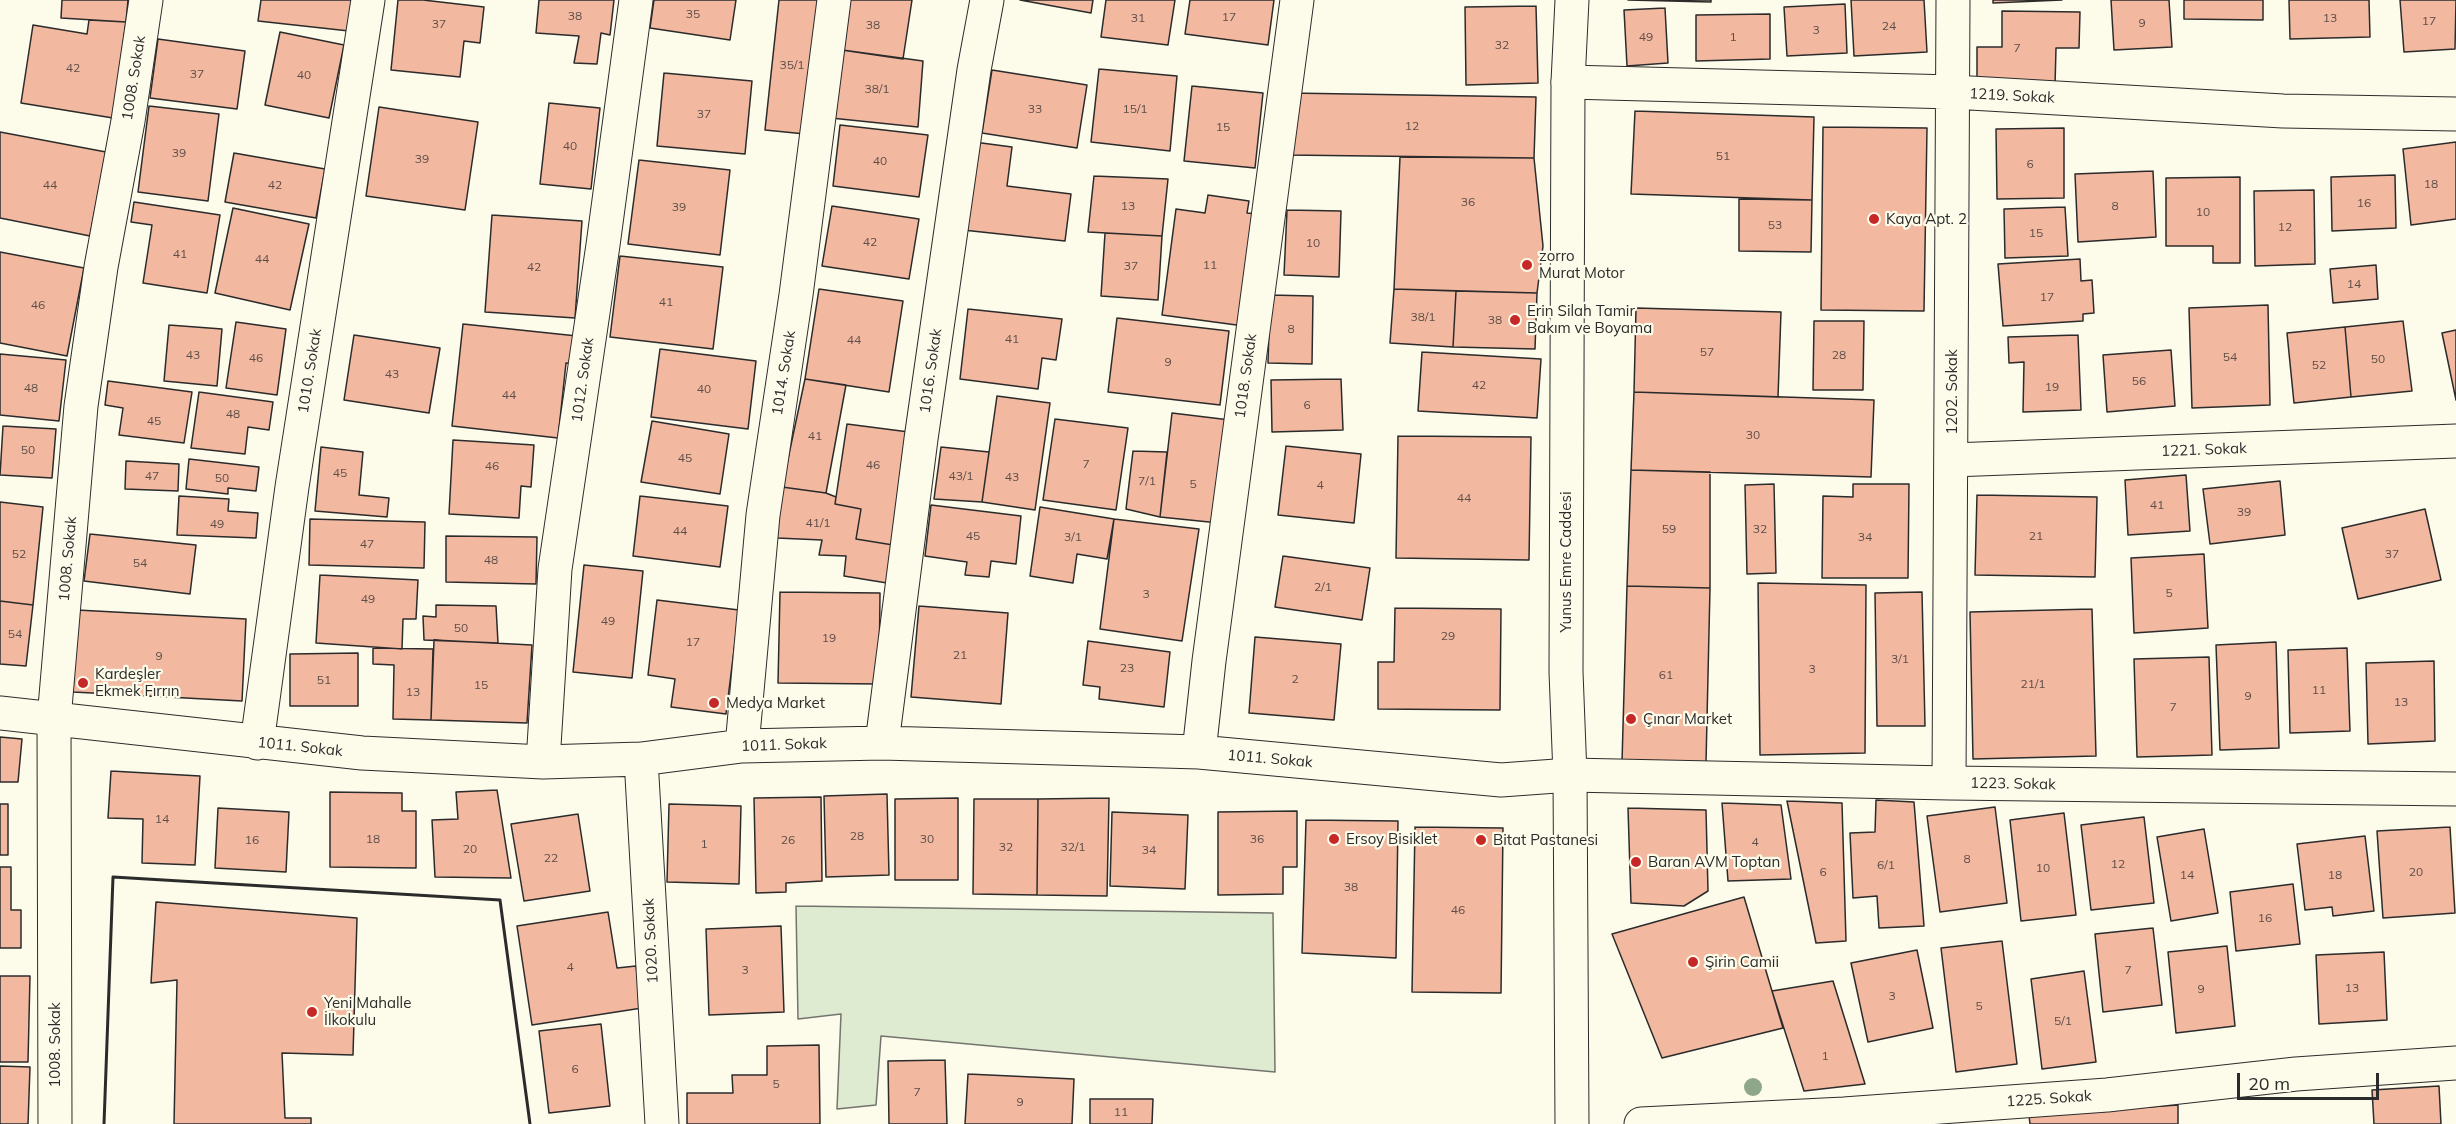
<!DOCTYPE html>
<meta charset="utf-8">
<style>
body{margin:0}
#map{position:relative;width:2456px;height:1124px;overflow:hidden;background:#fdfbea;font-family:Mulish,sans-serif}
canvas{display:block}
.scale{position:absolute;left:2237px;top:1073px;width:142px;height:27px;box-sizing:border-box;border:3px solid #2b2b2b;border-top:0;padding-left:8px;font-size:18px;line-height:21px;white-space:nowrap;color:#2b2b2b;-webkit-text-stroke:4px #fdfbea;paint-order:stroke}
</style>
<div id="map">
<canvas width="2456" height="1124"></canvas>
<div class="scale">20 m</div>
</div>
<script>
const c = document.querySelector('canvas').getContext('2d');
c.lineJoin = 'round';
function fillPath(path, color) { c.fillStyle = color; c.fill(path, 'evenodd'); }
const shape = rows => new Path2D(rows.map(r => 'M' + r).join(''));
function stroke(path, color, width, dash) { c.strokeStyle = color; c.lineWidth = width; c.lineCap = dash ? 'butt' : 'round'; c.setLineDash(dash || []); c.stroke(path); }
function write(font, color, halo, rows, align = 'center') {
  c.font = font + ' Mulish,sans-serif'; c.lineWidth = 4.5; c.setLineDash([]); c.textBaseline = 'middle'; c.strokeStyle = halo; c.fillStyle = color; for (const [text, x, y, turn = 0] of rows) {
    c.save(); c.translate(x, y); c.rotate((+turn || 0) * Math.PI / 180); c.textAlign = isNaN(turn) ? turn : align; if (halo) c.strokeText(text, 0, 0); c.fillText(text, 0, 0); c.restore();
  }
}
const green = shape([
 [796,906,1273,913,1275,1072,881,1036,876,1105,837,1109,841,1014,798,1019,796,906]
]);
const building = shape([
 [62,0,128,0,126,22,61,18,62,0],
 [261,0,353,0,349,31,258,21,261,0],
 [398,0,423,0,484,7,480,43,464,41,460,77,391,70,398,0],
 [539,0,614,0,610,35,601,33,597,64,574,63,579,36,536,33,539,0],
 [654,0,736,0,730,40,650,28,654,0],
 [779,0,819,0,805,134,765,130,779,0],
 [842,0,912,0,903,59,835,49,842,0],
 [1020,0,1093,0,1091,13,1020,0],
 [1106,0,1175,0,1168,45,1101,37,1106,0],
 [1190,0,1274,0,1268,45,1185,34,1190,0],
 [1628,0,1711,0,1711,2,1628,0],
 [1851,0,1924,0,1927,52,1854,56,1851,0],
 [1993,0,2062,0,1993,3,1993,0],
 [2111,0,2169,0,2172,47,2114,50,2111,0],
 [2184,0,2263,0,2263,20,2184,19,2184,0],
 [2289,0,2369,0,2370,37,2290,39,2289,0],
 [2400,0,2456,0,2455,49,2404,52,2400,0],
 [1845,4,1847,53,1787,56,1784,7,1845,4],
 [1536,6,1538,83,1466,85,1465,7,1536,6],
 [1665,8,1668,63,1627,66,1624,10,1665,8],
 [2002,11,2080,12,2079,48,2056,48,2055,86,1977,85,1977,47,2002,47,2002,11],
 [1770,14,1770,59,1696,61,1696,15,1770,14],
 [89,20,126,22,113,118,21,103,33,25,87,34,89,20],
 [280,32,344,45,329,118,265,105,280,32],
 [158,39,245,51,237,109,150,98,158,39],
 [835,49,923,61,918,127,831,118,835,49],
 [1099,69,1177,76,1170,151,1091,142,1099,69],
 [992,70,1087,85,1077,148,982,133,992,70],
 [664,73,752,81,745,154,657,146,664,73],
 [1192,86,1263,93,1255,168,1184,161,1192,86],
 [1289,93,1536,97,1534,158,1287,155,1289,93],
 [549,103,600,108,591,189,540,184,549,103],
 [149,106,219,114,208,201,138,192,149,106],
 [379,107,478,122,465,210,366,196,379,107],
 [1635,111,1814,117,1812,200,1631,194,1635,111],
 [840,125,928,135,919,197,833,186,840,125],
 [1823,127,1927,128,1924,311,1821,310,1823,127],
 [2064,128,2064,198,1997,199,1996,129,2064,128],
 [0,132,106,152,90,236,0,218,0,132],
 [974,142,1012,147,1007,186,1071,194,1065,241,963,230,974,142],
 [2456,142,2456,219,2411,225,2403,149,2456,142],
 [234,153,325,169,316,218,225,202,234,153],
 [1400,157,1534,158,1543,246,1537,293,1394,289,1400,157],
 [639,160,730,170,720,255,628,244,639,160],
 [2153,171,2156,237,2078,242,2075,174,2153,171],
 [2395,175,2396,228,2332,231,2331,177,2395,175],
 [1094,176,1168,179,1162,236,1088,232,1094,176],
 [2240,177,2240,263,2213,263,2213,246,2166,246,2166,178,2240,177],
 [2314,190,2315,264,2255,266,2254,191,2314,190],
 [1208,195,1249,201,1247,213,1258,214,1244,326,1162,315,1176,209,1205,213,1208,195],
 [1739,199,1812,200,1811,252,1739,251,1739,199],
 [134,202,220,215,207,293,143,283,152,225,131,222,134,202],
 [832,206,919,219,909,279,822,266,832,206],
 [2065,207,2068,256,2005,258,2004,209,2065,207],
 [233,208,309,224,290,310,215,293,233,208],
 [1287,210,1341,211,1339,277,1284,275,1287,210],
 [492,215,582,221,575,318,485,312,492,215],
 [1105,233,1162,236,1158,300,1101,296,1105,233],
 [0,252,84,268,67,356,0,343,0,252],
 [620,256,723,267,713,349,610,337,620,256],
 [2080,259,2081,281,2092,280,2094,313,2083,314,2083,321,2003,326,1998,264,2080,259],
 [2376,265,2378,299,2333,303,2330,269,2376,265],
 [819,289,903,301,889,392,805,379,819,289],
 [1394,289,1456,291,1453,347,1390,343,1394,289],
 [1456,291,1537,293,1535,349,1453,347,1456,291],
 [1270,295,1313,296,1312,364,1268,363,1270,295],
 [2268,305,2270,405,2192,408,2189,308,2268,305],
 [1636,308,1781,312,1778,397,1634,392,1636,308],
 [968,309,1062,319,1056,360,1042,358,1038,389,960,379,968,309],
 [1117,318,1229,331,1220,405,1108,392,1117,318],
 [1814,321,1864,321,1863,390,1813,390,1814,321],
 [2403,321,2412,391,2351,397,2345,327,2403,321],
 [236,322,286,329,277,395,226,388,236,322],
 [463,324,577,336,574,364,566,363,558,438,452,426,463,324],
 [169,325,222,329,217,386,164,381,169,325],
 [2345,327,2351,397,2294,403,2287,333,2345,327],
 [2456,330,2456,400,2442,333,2456,330],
 [354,335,440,348,429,413,344,400,354,335],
 [2078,335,2081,410,2023,412,2024,362,2009,363,2008,337,2078,335],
 [660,349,756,361,748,429,651,417,660,349],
 [2171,350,2175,406,2107,412,2103,355,2171,350],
 [1422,352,1541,359,1537,418,1418,411,1422,352],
 [0,354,66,360,59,421,0,415,0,354],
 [805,379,846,385,826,493,782,487,805,379],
 [1341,379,1343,430,1272,432,1271,380,1341,379],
 [108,381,192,392,184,443,119,435,123,408,105,405,108,381],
 [199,392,273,402,269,430,248,427,245,454,191,448,199,392],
 [1634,392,1874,400,1871,477,1631,470,1634,392],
 [997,396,1050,403,1035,510,982,502,997,396],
 [1172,413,1230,420,1219,523,1160,517,1172,413],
 [1055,419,1128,428,1116,510,1043,500,1055,419],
 [652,421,729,434,720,494,641,482,652,421],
 [847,424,909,432,893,545,856,539,861,509,835,504,847,424],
 [3,426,56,429,52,478,0,475,3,426],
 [1398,436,1531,437,1529,560,1396,558,1398,436],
 [453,440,534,445,531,487,521,486,519,518,449,514,453,440],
 [1286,446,1361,454,1354,523,1278,515,1286,446],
 [321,447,363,452,359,495,389,498,387,517,315,511,321,447],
 [941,447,989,452,982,502,934,499,941,447],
 [1133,451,1167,452,1160,517,1126,509,1133,451],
 [189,459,259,467,256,491,228,488,228,494,186,489,189,459],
 [126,461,179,464,178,491,125,489,126,461],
 [1631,470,1710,472,1710,588,1627,586,1631,470],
 [2186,475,2190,531,2128,535,2125,480,2186,475],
 [2280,481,2285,535,2210,544,2203,489,2280,481],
 [1774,484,1776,573,1747,574,1745,485,1774,484],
 [1853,484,1909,484,1908,578,1822,578,1823,496,1853,497,1853,484],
 [782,487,826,493,836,497,835,504,861,509,856,539,893,545,887,583,844,576,846,556,819,555,822,540,777,538,782,487],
 [1977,495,2097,497,2095,577,1975,575,1977,495],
 [179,496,229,499,228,511,258,513,256,538,177,535,179,496],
 [640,496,728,506,720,567,633,556,640,496],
 [0,502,43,507,33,605,0,601,0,502],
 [931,505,1021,516,1016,564,991,561,989,577,965,575,967,562,925,556,931,505],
 [1040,507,1114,519,1107,559,1077,554,1073,583,1030,576,1040,507],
 [2425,509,2441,580,2358,599,2342,528,2425,509],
 [310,519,425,522,424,568,309,565,310,519],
 [1114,519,1199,529,1182,641,1100,629,1114,519],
 [90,534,196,545,190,594,84,581,90,534],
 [446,536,537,537,536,584,446,582,446,536],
 [2204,554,2208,628,2134,633,2131,558,2204,554],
 [1283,556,1370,568,1362,620,1275,607,1283,556],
 [584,565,643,571,632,678,573,672,584,565],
 [320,575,418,580,416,619,403,619,402,649,316,643,320,575],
 [1758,583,1866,585,1865,753,1760,755,1758,583],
 [1627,586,1710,588,1706,763,1622,762,1627,586],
 [780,592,880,593,879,684,778,683,780,592],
 [1922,592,1925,726,1877,726,1875,593,1922,592],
 [657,600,739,610,726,714,671,707,675,679,648,675,657,600],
 [0,601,33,605,26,666,0,664,0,601],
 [436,605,496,606,498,643,424,640,423,616,436,617,436,605],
 [919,606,1008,613,1001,704,911,697,919,606],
 [1395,608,1501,609,1500,710,1378,709,1378,662,1394,662,1395,608],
 [2092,609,2096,756,1973,759,1970,612,2092,609],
 [77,610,246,619,242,701,73,692,77,610],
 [1255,637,1341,644,1334,720,1249,713,1255,637],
 [434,640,532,645,527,723,431,720,434,640],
 [1088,641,1170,652,1164,707,1099,699,1100,687,1083,685,1088,641],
 [2276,642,2279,748,2220,750,2216,645,2276,642],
 [373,648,433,649,431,720,393,719,394,665,373,664,373,648],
 [2347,648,2350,731,2290,733,2288,650,2347,648],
 [358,653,358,706,290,706,290,654,358,653],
 [2209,657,2212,755,2137,757,2134,659,2209,657],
 [2434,661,2435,741,2368,744,2366,663,2434,661],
 [0,737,22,739,18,782,0,782,0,737],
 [111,771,200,776,195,865,142,863,143,819,108,818,111,771],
 [497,790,511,878,435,877,432,820,458,819,456,792,497,790],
 [330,792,402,793,402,811,416,811,416,868,330,867,330,792],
 [887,794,889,875,826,877,824,796,887,794],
 [821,797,822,881,786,883,786,892,756,893,754,798,821,797],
 [958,798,958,880,895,880,895,799,958,798],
 [1109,798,1107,896,1037,895,1038,799,1109,798],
 [974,799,1038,799,1037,895,973,894,974,799],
 [1876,800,1914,802,1924,926,1879,928,1877,896,1853,898,1850,833,1875,832,1876,800],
 [1787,801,1842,803,1846,941,1816,943,1787,801],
 [1722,803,1781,805,1791,879,1728,881,1722,803],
 [0,804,8,804,8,855,0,855,0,804],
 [669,804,741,806,739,884,667,882,669,804],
 [1995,807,2007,903,1940,912,1927,816,1995,807],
 [218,808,289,812,286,872,215,868,218,808],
 [1628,808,1706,810,1708,891,1684,906,1631,903,1628,808],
 [1297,811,1297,867,1283,867,1283,894,1218,895,1218,812,1297,811],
 [1112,812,1188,815,1185,889,1110,886,1112,812],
 [2064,813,2076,915,2021,921,2010,820,2064,813],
 [578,814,590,891,524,901,511,824,578,814],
 [2144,817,2154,903,2091,910,2081,825,2144,817],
 [1306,820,1398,821,1396,958,1302,953,1306,820],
 [1415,827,1503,828,1501,993,1412,992,1415,827],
 [2450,827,2455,913,2383,918,2377,831,2450,827],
 [2204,829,2218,913,2171,921,2157,837,2204,829],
 [2365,836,2374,911,2333,916,2332,907,2305,910,2297,844,2365,836],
 [0,867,11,867,11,910,21,910,21,948,0,948,0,867],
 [2293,884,2300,944,2236,951,2230,892,2293,884],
 [1744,897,1783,1028,1662,1058,1612,934,1744,897],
 [156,902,357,918,353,1055,282,1053,285,1118,311,1118,311,1124,174,1124,177,980,151,983,156,902],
 [608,912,617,968,636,966,642,1008,532,1025,517,926,608,912],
 [781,926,784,1012,709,1015,706,929,781,926],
 [2153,928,2162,1005,2103,1012,2095,934,2153,928],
 [2002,941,2017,1064,1956,1072,1941,948,2002,941],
 [2227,946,2235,1026,2176,1033,2168,952,2227,946],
 [1917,950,1933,1028,1868,1042,1851,963,1917,950],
 [2384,952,2387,1020,2319,1024,2316,955,2384,952],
 [2084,971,2096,1062,2042,1069,2031,979,2084,971],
 [0,976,30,976,28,1062,0,1062,0,976],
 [1833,981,1865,1084,1804,1091,1772,991,1833,981],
 [601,1024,610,1106,549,1113,539,1031,601,1024],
 [819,1045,820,1124,687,1124,687,1093,733,1093,732,1075,767,1075,767,1046,819,1045],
 [945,1060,947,1124,889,1124,888,1061,945,1060],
 [0,1066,30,1067,28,1124,0,1124,0,1066],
 [968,1074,1074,1079,1072,1124,965,1124,968,1074],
 [2439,1086,2441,1124,2374,1124,2372,1090,2439,1086],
 [1090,1099,1153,1099,1152,1124,1090,1124,1090,1099],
 [2178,1105,2178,1124,2030,1124,2029,1115,2178,1105]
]);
const street = shape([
 [1568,82,1953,92,2283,111,2456,114],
 [1952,460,2456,441],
 [0,713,362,753,543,762,641,759,742,746,882,743,1199,752,1501,780,1570,775,1949,783,2456,789],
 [257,743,292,487,368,0],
 [882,743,921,439,974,70,987,0],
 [742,746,763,515,796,295,834,0],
 [1199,752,1209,661,1297,0],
 [641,759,662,1124],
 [543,762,555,569,603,245,636,0],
 [1949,783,1953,0],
 [55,1124,54,719,81,406,101,267,128,121,146,0],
 [1641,1124,1844,1114,2107,1095,2296,1074,2456,1063]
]);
const secondary = shape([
 [1572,0,1568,82,1566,672,1570,775,1572,1124]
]);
const wall = shape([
 [104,1124,113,877,500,900,530,1124]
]);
const trees = [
 [1753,1087]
];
const markers = [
 [1874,219,6,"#c62828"],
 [1527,265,6,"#c62828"],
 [1515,320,6,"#c62828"],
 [83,683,6,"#c62828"],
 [714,703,6,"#c62828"],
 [1631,719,6,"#c62828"],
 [1334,839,6,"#c62828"],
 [1481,840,6,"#c62828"],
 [1636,862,6,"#c62828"],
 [1693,962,6,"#c62828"],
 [312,1012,6,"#c62828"]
];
const numberNames = [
 ["35",693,14],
 ["38",575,16],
 ["17",1229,17],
 ["31",1138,18],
 ["13",2330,18],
 ["17",2429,21],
 ["9",2142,23],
 ["37",439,24],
 ["38",873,25],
 ["24",1889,26],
 ["3",1816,30],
 ["49",1646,37],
 ["1",1733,37],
 ["32",1502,45],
 ["7",2017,48],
 ["35/1",792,65],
 ["42",73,68],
 ["37",197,74],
 ["40",304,75],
 ["38/1",877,89],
 ["33",1035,109],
 ["15/1",1135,109],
 ["37",704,114],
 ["12",1412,126],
 ["15",1223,127],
 ["40",570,146],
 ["39",179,153],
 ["51",1723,156],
 ["39",422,159],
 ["40",880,161],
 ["6",2030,164],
 ["18",2431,184],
 ["44",50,185],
 ["42",275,185],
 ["36",1468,202],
 ["16",2364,203],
 ["13",1128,206],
 ["8",2115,206],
 ["39",679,207],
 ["10",2203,212],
 ["53",1775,225],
 ["12",2285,227],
 ["15",2036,233],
 ["42",870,242],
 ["10",1313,243],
 ["41",180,254],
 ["44",262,259],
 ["11",1210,265],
 ["37",1131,266],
 ["42",534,267],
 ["14",2354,284],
 ["17",2047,297],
 ["41",666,302],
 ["46",38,305],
 ["38/1",1423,317],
 ["38",1495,320],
 ["8",1291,329],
 ["41",1012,339],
 ["44",854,340],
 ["57",1707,352],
 ["43",193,355],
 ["28",1839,355],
 ["54",2230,357],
 ["46",256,358],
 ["50",2378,359],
 ["9",1168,362],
 ["52",2319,365],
 ["43",392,374],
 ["56",2139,381],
 ["42",1479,385],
 ["19",2052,387],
 ["48",31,388],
 ["40",704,389],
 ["44",509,395],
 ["6",1307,405],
 ["48",233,414],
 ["45",154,421],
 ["30",1753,435],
 ["41",815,436],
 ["50",28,450],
 ["45",685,458],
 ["7",1086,464],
 ["46",873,465],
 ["46",492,466],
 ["45",340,473],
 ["47",152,476],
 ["43/1",961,476],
 ["43",1012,477],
 ["50",222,478],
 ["7/1",1147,481],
 ["5",1193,484],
 ["4",1320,485],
 ["44",1464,498],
 ["41",2157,505],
 ["39",2244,512],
 ["41/1",818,523],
 ["49",217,524],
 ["59",1669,529],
 ["32",1760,529],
 ["44",680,531],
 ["45",973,536],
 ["21",2036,536],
 ["3/1",1073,537],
 ["34",1865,537],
 ["47",367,544],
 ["52",19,554],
 ["37",2392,554],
 ["48",491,560],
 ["54",140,563],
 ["2/1",1323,587],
 ["5",2169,593],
 ["3",1146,594],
 ["49",368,599],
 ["49",608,621],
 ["50",461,628],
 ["54",15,634],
 ["29",1448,636],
 ["19",829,638],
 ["17",693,642],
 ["21",960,655],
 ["9",159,656],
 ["3/1",1900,659],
 ["23",1127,668],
 ["3",1812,669],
 ["61",1666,675],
 ["2",1295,679],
 ["51",324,680],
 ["21/1",2033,684],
 ["15",481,685],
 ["11",2319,690],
 ["13",413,692],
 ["9",2248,696],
 ["13",2401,702],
 ["7",2173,707],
 ["14",162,819],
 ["28",857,836],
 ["18",373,839],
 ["30",927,839],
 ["36",1257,839],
 ["16",252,840],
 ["26",788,840],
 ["4",1755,842],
 ["1",704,844],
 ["32",1006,847],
 ["32/1",1073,847],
 ["20",470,849],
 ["34",1149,850],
 ["22",551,858],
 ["8",1967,859],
 ["12",2118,864],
 ["6/1",1886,865],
 ["10",2043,868],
 ["6",1823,872],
 ["20",2416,872],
 ["14",2187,875],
 ["18",2335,875],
 ["38",1351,887],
 ["46",1458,910],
 ["16",2265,918],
 ["4",570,967],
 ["3",745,970],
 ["7",2128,970],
 ["13",2352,988],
 ["9",2201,989],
 ["3",1892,996],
 ["5",1979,1006],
 ["5/1",2063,1021],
 ["1",1825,1056],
 ["6",575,1069],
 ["5",776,1084],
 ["7",917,1092],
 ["9",1020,1102],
 ["11",1121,1112]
];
const streetNames = [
 ["1008. Sokak",134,78,-81],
 ["1219. Sokak",2012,96,3],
 ["1010. Sokak",310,371,-81],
 ["1016. Sokak",931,371,-82],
 ["1014. Sokak",784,373,-81],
 ["1018. Sokak",1246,376,-82],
 ["1012. Sokak",583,380,-82],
 ["1202. Sokak",1952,392,-90],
 ["1221. Sokak",2204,450,-2],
 ["1008. Sokak",68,559,-85],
 ["Yunus Emre Caddesi",1566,562,-90],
 ["1011. Sokak",784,745,-2],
 ["1011. Sokak",300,747,6],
 ["1011. Sokak",1270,759,5],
 ["1223. Sokak",2013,784,1],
 ["1020. Sokak",651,941,-93],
 ["1008. Sokak",55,1045,-90],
 ["1225. Sokak",2049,1099,-4]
];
const poiNames = [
 ["Kaya Apt. 2",1886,219],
 ["zorro",1539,256],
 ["Murat Motor",1539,273],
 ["Erin Silah Tamir",1527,311],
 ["Bakım ve Boyama",1527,328],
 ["Kardeşler",95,674],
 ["Ekmek Fırrın",95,691],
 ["Medya Market",726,703],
 ["Çınar Market",1643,719],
 ["Ersoy Bisiklet",1346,839],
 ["Bitat Pastanesi",1493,840],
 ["Baran AVM Toptan",1648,862],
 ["Şirin Camii",1705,962],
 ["Yeni Mahalle",324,1003],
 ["İlkokulu",324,1020]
];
fillPath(green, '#deebd1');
stroke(green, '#74746e', 1.5);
fillPath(building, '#f2b8a0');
stroke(building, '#2b2b2b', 1.5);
stroke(street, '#2b2b2b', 35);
stroke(secondary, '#2b2b2b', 35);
stroke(street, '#fdfbea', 33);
stroke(secondary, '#fdfbea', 33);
stroke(wall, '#2b2b2b', 3);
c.fillStyle = '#8ea78a';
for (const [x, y] of trees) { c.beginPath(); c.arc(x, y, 9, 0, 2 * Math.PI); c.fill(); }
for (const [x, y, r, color] of markers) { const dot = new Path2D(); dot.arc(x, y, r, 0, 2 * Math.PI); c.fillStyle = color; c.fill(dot); stroke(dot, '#fdfbea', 2); }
write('12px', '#5d4e48', null, numberNames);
write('15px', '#2b2b2b', '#fdfbea', streetNames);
write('15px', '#2b2b2b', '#fdfbea', poiNames, 'left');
</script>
